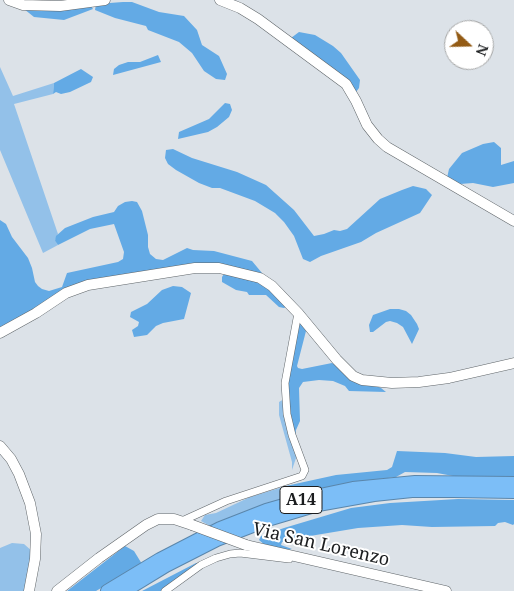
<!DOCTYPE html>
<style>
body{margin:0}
#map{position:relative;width:514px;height:591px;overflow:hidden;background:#dce2e8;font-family:"Noto Serif",serif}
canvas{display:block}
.north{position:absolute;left:444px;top:20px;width:50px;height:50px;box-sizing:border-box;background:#fff;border:1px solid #a4a5a5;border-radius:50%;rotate:111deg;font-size:14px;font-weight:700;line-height:20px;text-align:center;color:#1b1d1f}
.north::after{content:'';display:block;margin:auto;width:18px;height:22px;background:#935b15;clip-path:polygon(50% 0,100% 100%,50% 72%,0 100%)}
</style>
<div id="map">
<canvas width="514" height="591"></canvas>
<div class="north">N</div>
</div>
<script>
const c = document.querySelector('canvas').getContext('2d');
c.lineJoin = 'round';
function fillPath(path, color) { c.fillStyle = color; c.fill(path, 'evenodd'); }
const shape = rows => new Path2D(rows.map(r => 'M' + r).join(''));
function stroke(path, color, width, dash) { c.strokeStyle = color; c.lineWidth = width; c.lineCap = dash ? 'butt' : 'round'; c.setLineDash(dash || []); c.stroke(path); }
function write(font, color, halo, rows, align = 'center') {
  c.font = font + ' "Noto Serif",serif'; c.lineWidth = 4; c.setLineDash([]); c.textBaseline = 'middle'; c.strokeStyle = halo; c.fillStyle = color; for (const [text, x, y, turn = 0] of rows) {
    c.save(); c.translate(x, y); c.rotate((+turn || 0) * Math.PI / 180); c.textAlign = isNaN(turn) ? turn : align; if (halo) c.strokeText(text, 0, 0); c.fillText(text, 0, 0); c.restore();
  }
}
const green = shape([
 [0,67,13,96,54,83,53,94,14,104,58,234,55,241,58,245,43,253,0,150],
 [284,399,297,455,292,470,292,462,279,415,279,402],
 [286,486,284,488,286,494,289,496,249,510,210,526,201,521,205,515,216,513,250,497],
 [12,543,24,544,33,552,25,591,0,591,0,548]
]);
const forest = shape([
 [123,2,132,2,159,12,184,16,197,30,202,45,219,56,227,74,225,80,216,79,204,71,192,53,179,42,148,30,146,26,115,18,95,10,96,4],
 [91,6,93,9,64,20,34,17,24,9],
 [299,32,315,35,333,46,341,53,360,80,359,88,356,92,291,38],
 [158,55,161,62,113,75,114,69,119,65,128,62,140,62],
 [81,69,93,77,91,82,70,92,61,94,56,92,53,94,54,83],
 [225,103,230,104,232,110,229,117,217,127,208,132,178,139,179,132,209,119],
 [494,142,501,148,501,165,514,161,514,183,493,187,473,183,460,184,447,178,449,169,462,153,483,144],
 [173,149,192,158,237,172,266,185,294,210,314,236,324,234,334,230,340,231,347,229,380,199,402,190,413,186,426,189,432,195,420,213,376,233,361,242,321,256,310,262,303,259,294,236,284,222,275,213,255,201,220,188,212,188,199,183,176,170,168,164,165,158,166,150],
 [132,201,137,202,142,211,148,235,148,247,150,254,156,259,163,260,187,248,193,250,214,251,252,261,262,273,258,275,235,269,99,280,0,331,0,220,6,224,12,237,28,258,32,268,35,282,38,286,42,289,49,291,62,287,67,273,118,262,123,259,124,252,114,224,90,229,58,245,55,241,56,236,65,228,93,217,114,212,118,206,125,202],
 [224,274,252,277,289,305,284,308,279,307,266,295,249,295,247,292,236,290,222,282,222,277],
 [173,286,182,287,191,293,184,319,163,323,156,326,147,335,134,337,132,330,138,326,139,322,130,317,131,312,147,304,162,290],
 [390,309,399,309,406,311,411,315,417,324,419,329,412,344,403,327,397,323,390,321,386,322,373,332,370,332,369,325,373,315],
 [299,318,306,331,297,366,298,368,302,369,332,363,362,380,381,388,386,392,349,391,345,386,333,381,319,380,303,382,299,388,300,421,296,430,295,437,292,428,287,384],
 [397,451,445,453,476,457,514,456,514,477,453,476,437,473,405,472,396,477,347,483,289,496,285,492,286,486,304,482,336,475,387,470,392,467],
 [458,499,514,500,514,524,513,525,505,522,498,523,495,526,432,527,402,525,358,528,286,540,282,542,281,545,292,549,286,550,266,546,259,540,261,536,284,528,351,508,390,503],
 [125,546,134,551,142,564,96,591,67,591],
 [196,563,198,563,162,591,142,591]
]);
const street = shape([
 [182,521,226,501,302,476,305,470,292,435,287,414,285,383,298,313],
 [165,591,201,565,216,558,230,554,240,553,289,559]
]);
const secondary = shape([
 [9,0,23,5,60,6,105,0],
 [220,0,240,8,258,19,346,84,356,101,367,125,378,139,387,147,514,221],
 [0,333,36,313,66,293,88,285,195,268,219,268,260,278,272,286,298,313,337,360,353,376,362,380,392,383,419,382,449,378,514,363],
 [0,446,11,459,19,474,30,503,36,534,35,559,29,591],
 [246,545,446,591],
 [57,591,99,558,146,525,158,519,174,519,192,525]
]);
const highway = shape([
 [107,591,160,559,220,528,266,510,315,496,353,488,415,482,514,483],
 [125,591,166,566,217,540,271,519,318,505,374,495,412,491,453,491,514,492]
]);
const secondaryBridge = shape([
 [192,525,246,545]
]);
const shields = [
 [301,500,42]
];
const shieldNames = [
 ["A14",301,500]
];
const streetNames = [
 ["Via San Lorenzo",321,545,13]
];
fillPath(green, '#93c1e9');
fillPath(forest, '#63aae5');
stroke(street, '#5f6569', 8);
stroke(secondary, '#5f6569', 11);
stroke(highway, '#5a86ab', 14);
stroke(street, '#fff', 7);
stroke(secondary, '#fff', 10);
stroke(highway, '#7cbef7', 12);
stroke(secondaryBridge, '#5f6569', 11, []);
stroke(secondaryBridge, '#fff', 10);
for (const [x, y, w] of shields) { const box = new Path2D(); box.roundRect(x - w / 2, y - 13.5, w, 27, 4); c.fillStyle = '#fff'; c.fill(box); stroke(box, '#1b1d1f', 1); }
write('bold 16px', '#1b1d1f', null, shieldNames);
write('18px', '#1b1d1f', '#fff', streetNames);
</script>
